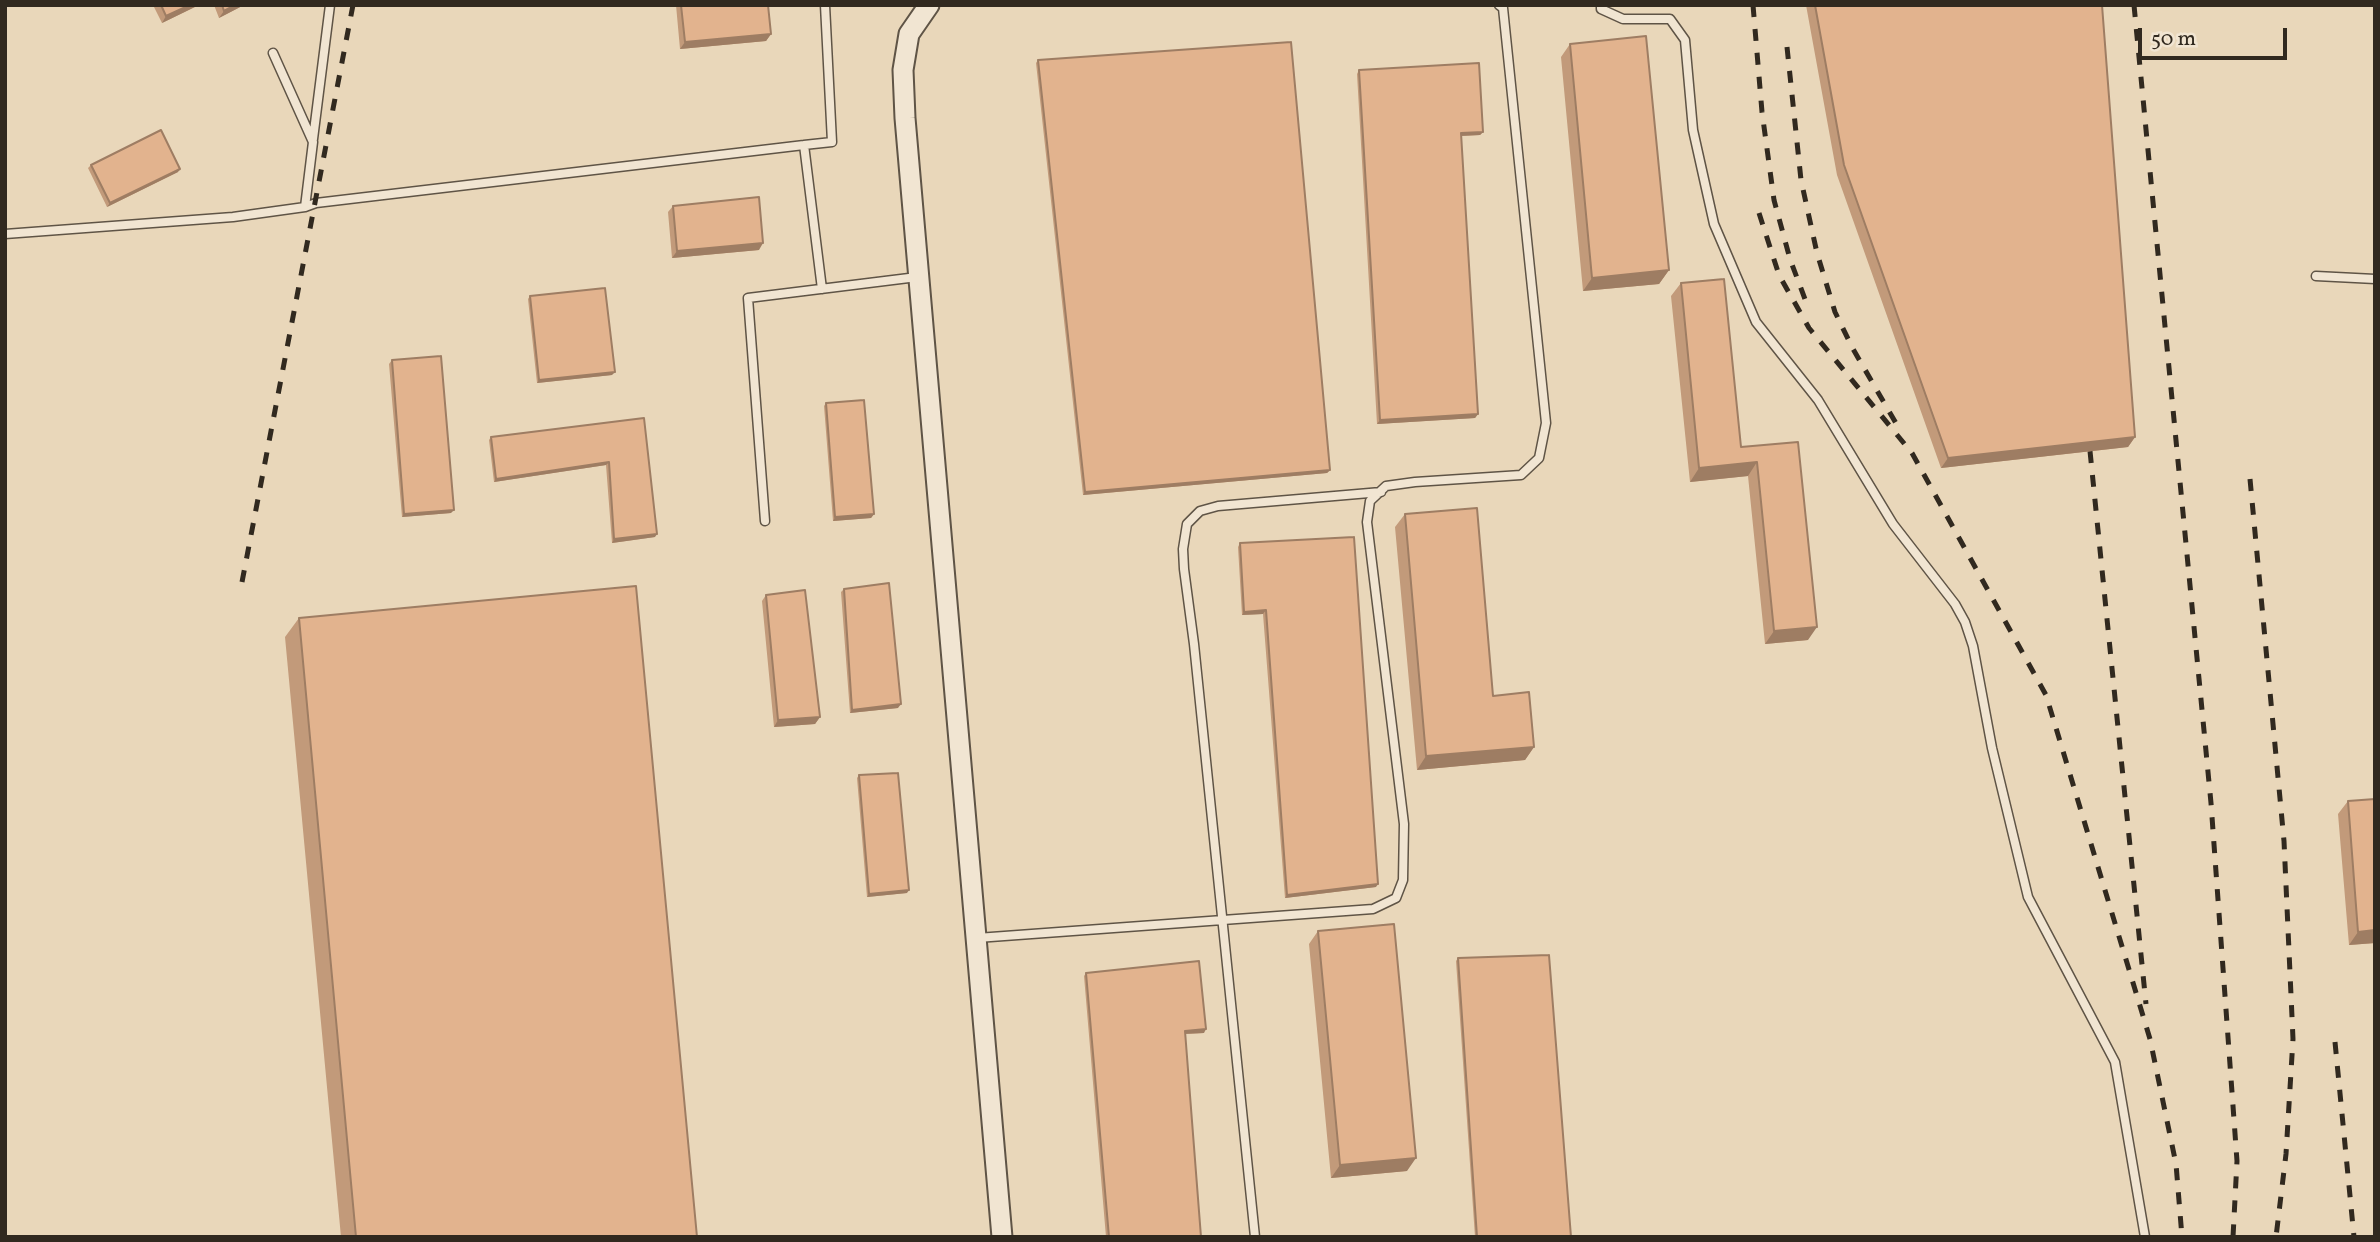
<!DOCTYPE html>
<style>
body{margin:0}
#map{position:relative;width:2380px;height:1242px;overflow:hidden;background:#e9d7ba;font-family:Vollkorn,serif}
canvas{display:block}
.frame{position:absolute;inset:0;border:7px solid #31291f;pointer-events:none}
.scale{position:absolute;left:2138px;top:28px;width:149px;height:32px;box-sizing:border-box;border:4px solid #31291f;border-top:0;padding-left:9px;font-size:21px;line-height:24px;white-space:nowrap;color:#31291f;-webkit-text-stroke:5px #f1e5d2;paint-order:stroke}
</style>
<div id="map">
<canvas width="2380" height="1242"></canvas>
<div class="frame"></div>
<div class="scale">50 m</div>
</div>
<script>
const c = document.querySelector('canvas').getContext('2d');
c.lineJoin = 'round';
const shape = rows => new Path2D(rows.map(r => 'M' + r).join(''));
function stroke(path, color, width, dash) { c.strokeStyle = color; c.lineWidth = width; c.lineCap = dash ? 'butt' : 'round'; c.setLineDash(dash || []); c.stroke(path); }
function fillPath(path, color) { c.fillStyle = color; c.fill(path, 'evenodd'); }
const service = shape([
 [1601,5,1601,9,1623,19,1670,19,1685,40,1693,130,1714,224,1756,322,1818,400,1893,524,1955,604,1965,622,1973,646,1992,748,2028,897,2115,1062,2145,1237],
 [273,53,313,142,305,207],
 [313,139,330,5],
 [5,234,233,217,305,207,316,203,804,145],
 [2316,276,2375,279],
 [822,289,804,145,832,142,825,5],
 [765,521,748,298,917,277],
 [977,938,1373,909,1396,898,1403,880,1404,824,1367,522,1370,501,1386,486,1415,482,1521,475,1539,458,1546,423,1503,8,1499,5],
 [1255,1237,1194,644,1184,569,1183,549,1187,524,1200,511,1218,506,1381,492]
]);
const tertiary = shape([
 [929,5,909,34,903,70,905,118,1002,1237]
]);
const rail = shape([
 [1753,5,1762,112,1774,200,1790,259,1809,310],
 [2134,5,2211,803,2237,1161,2233,1237],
 [1787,47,1801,180,1817,253,1835,312,1853,349,1897,425],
 [1759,213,1779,275,1809,328,1912,453,2046,695,2150,1039,2176,1164,2182,1237],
 [2090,451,2146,1004],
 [2250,479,2284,841,2293,1039,2286,1154,2276,1237],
 [242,582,353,5],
 [2335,1042,2354,1237]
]);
const wall = shape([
 [153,5,199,5,162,23],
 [214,5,244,5,219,18],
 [676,5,768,5,771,34,766,41,680,49],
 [1806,5,2102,5,2135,437,2128,447,1941,468,1837,175],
 [1570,44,1669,270,1659,284,1583,291,1561,57],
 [1038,60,1330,470,1327,473,1083,495,1036,63],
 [1359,70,1483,132,1480,135,1461,136,1478,414,1475,418,1377,424,1357,74],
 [91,165,178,172,107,207,88,168],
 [673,206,759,250,672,258,668,212],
 [1681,283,1741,447,1798,442,1808,640,1765,644,1748,476,1690,482,1671,296],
 [530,296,612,375,537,383,528,299],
 [392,360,451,513,402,517,389,364],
 [826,403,874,514,871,518,833,521,824,406],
 [644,418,655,537,612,543,606,465,494,482,489,440,491,437],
 [1405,514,1493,696,1534,747,1525,760,1417,770,1395,527],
 [1240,543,1376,887,1285,898,1263,614,1242,615,1238,547],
 [844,589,898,708,850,713,841,592],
 [766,595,820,717,815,724,774,727,762,601],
 [299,618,697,1237,341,1237,285,637],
 [859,775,907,893,867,897,857,778],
 [2348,801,2375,943,2349,945,2338,814],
 [1318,931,1407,1171,1331,1178,1309,944],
 [1458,958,1571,1237,1475,1237,1456,961],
 [1086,973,1204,1033,1185,1034,1201,1237,1106,1237,1084,976]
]);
const shadedWall = shape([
 [190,5,199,5,162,23,166,16],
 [235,5,244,5,219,18,224,11],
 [771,34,766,41,680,49,685,42],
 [1483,132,1480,135,1459,136,1461,133],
 [180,169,178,172,107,207,110,203],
 [763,243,759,250,672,258,677,251],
 [1669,270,1659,284,1583,291,1592,278],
 [615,372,612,375,537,383,539,380],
 [1478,414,1475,418,1377,424,1380,420],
 [2135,437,2128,447,1941,468,1948,458],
 [609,462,606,465,494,482,496,479],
 [1757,462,1748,476,1690,482,1699,468],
 [1330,470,1327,473,1083,495,1085,492],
 [454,510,451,513,402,517,404,514],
 [874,514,871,518,833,521,835,517],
 [657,534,655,537,612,543,614,539],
 [1266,610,1263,614,1242,615,1244,612],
 [1817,627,1808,640,1765,644,1774,631],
 [901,704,898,708,850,713,852,710],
 [820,717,815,724,774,727,778,720],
 [1534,747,1525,760,1417,770,1426,756],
 [1378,884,1376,887,1285,898,1287,895],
 [909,890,907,893,867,897,869,894],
 [2375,930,2375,943,2349,945,2358,932],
 [1206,1029,1204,1033,1182,1034,1185,1031],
 [1416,1158,1407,1171,1331,1178,1340,1165]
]);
const building = shape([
 [161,5,190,5,166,16,161,5],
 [222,5,235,5,224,11,222,5],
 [681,5,768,5,771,34,685,42,681,5],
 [1815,5,2102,5,2135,437,1948,458,1844,165,1815,5],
 [1646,36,1669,270,1592,278,1570,44,1646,36],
 [1291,42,1330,470,1085,492,1038,60,1291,42],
 [1479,63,1483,132,1461,133,1478,414,1380,420,1359,70,1479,63],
 [161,130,180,169,110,203,91,165,161,130],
 [759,197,763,243,677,251,673,206,759,197],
 [1724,279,1741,447,1798,442,1817,627,1774,631,1757,462,1699,468,1681,283,1724,279],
 [605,288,615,372,539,380,530,296,605,288],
 [441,356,454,510,404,514,392,360,441,356],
 [864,400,874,514,835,517,826,403,864,400],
 [644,418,657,534,614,539,609,462,496,479,491,437,644,418],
 [1477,508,1493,696,1529,692,1534,747,1426,756,1405,514,1477,508],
 [1354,537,1378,884,1287,895,1266,610,1244,612,1240,543,1354,537],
 [889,583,901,704,852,710,844,589,889,583],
 [636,586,697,1237,356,1237,299,618,636,586],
 [805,590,820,717,778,720,766,595,805,590],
 [898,773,909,890,869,894,859,775,898,773],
 [2375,799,2375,930,2358,932,2348,801,2375,799],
 [1394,924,1416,1158,1340,1165,1318,931,1394,924],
 [1549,955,1571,1237,1477,1237,1458,958,1549,955],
 [1199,961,1206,1029,1185,1031,1201,1237,1109,1237,1086,973,1199,961]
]);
stroke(service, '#5f5446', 11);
stroke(tertiary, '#5f5446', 23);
stroke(service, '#f1e5d2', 8);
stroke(tertiary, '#f1e5d2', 19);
stroke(rail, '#31291f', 5, [12, 12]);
fillPath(wall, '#c29a7a');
fillPath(shadedWall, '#9e7d63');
fillPath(building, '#e2b38e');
stroke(building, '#9e7d63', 2);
</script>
